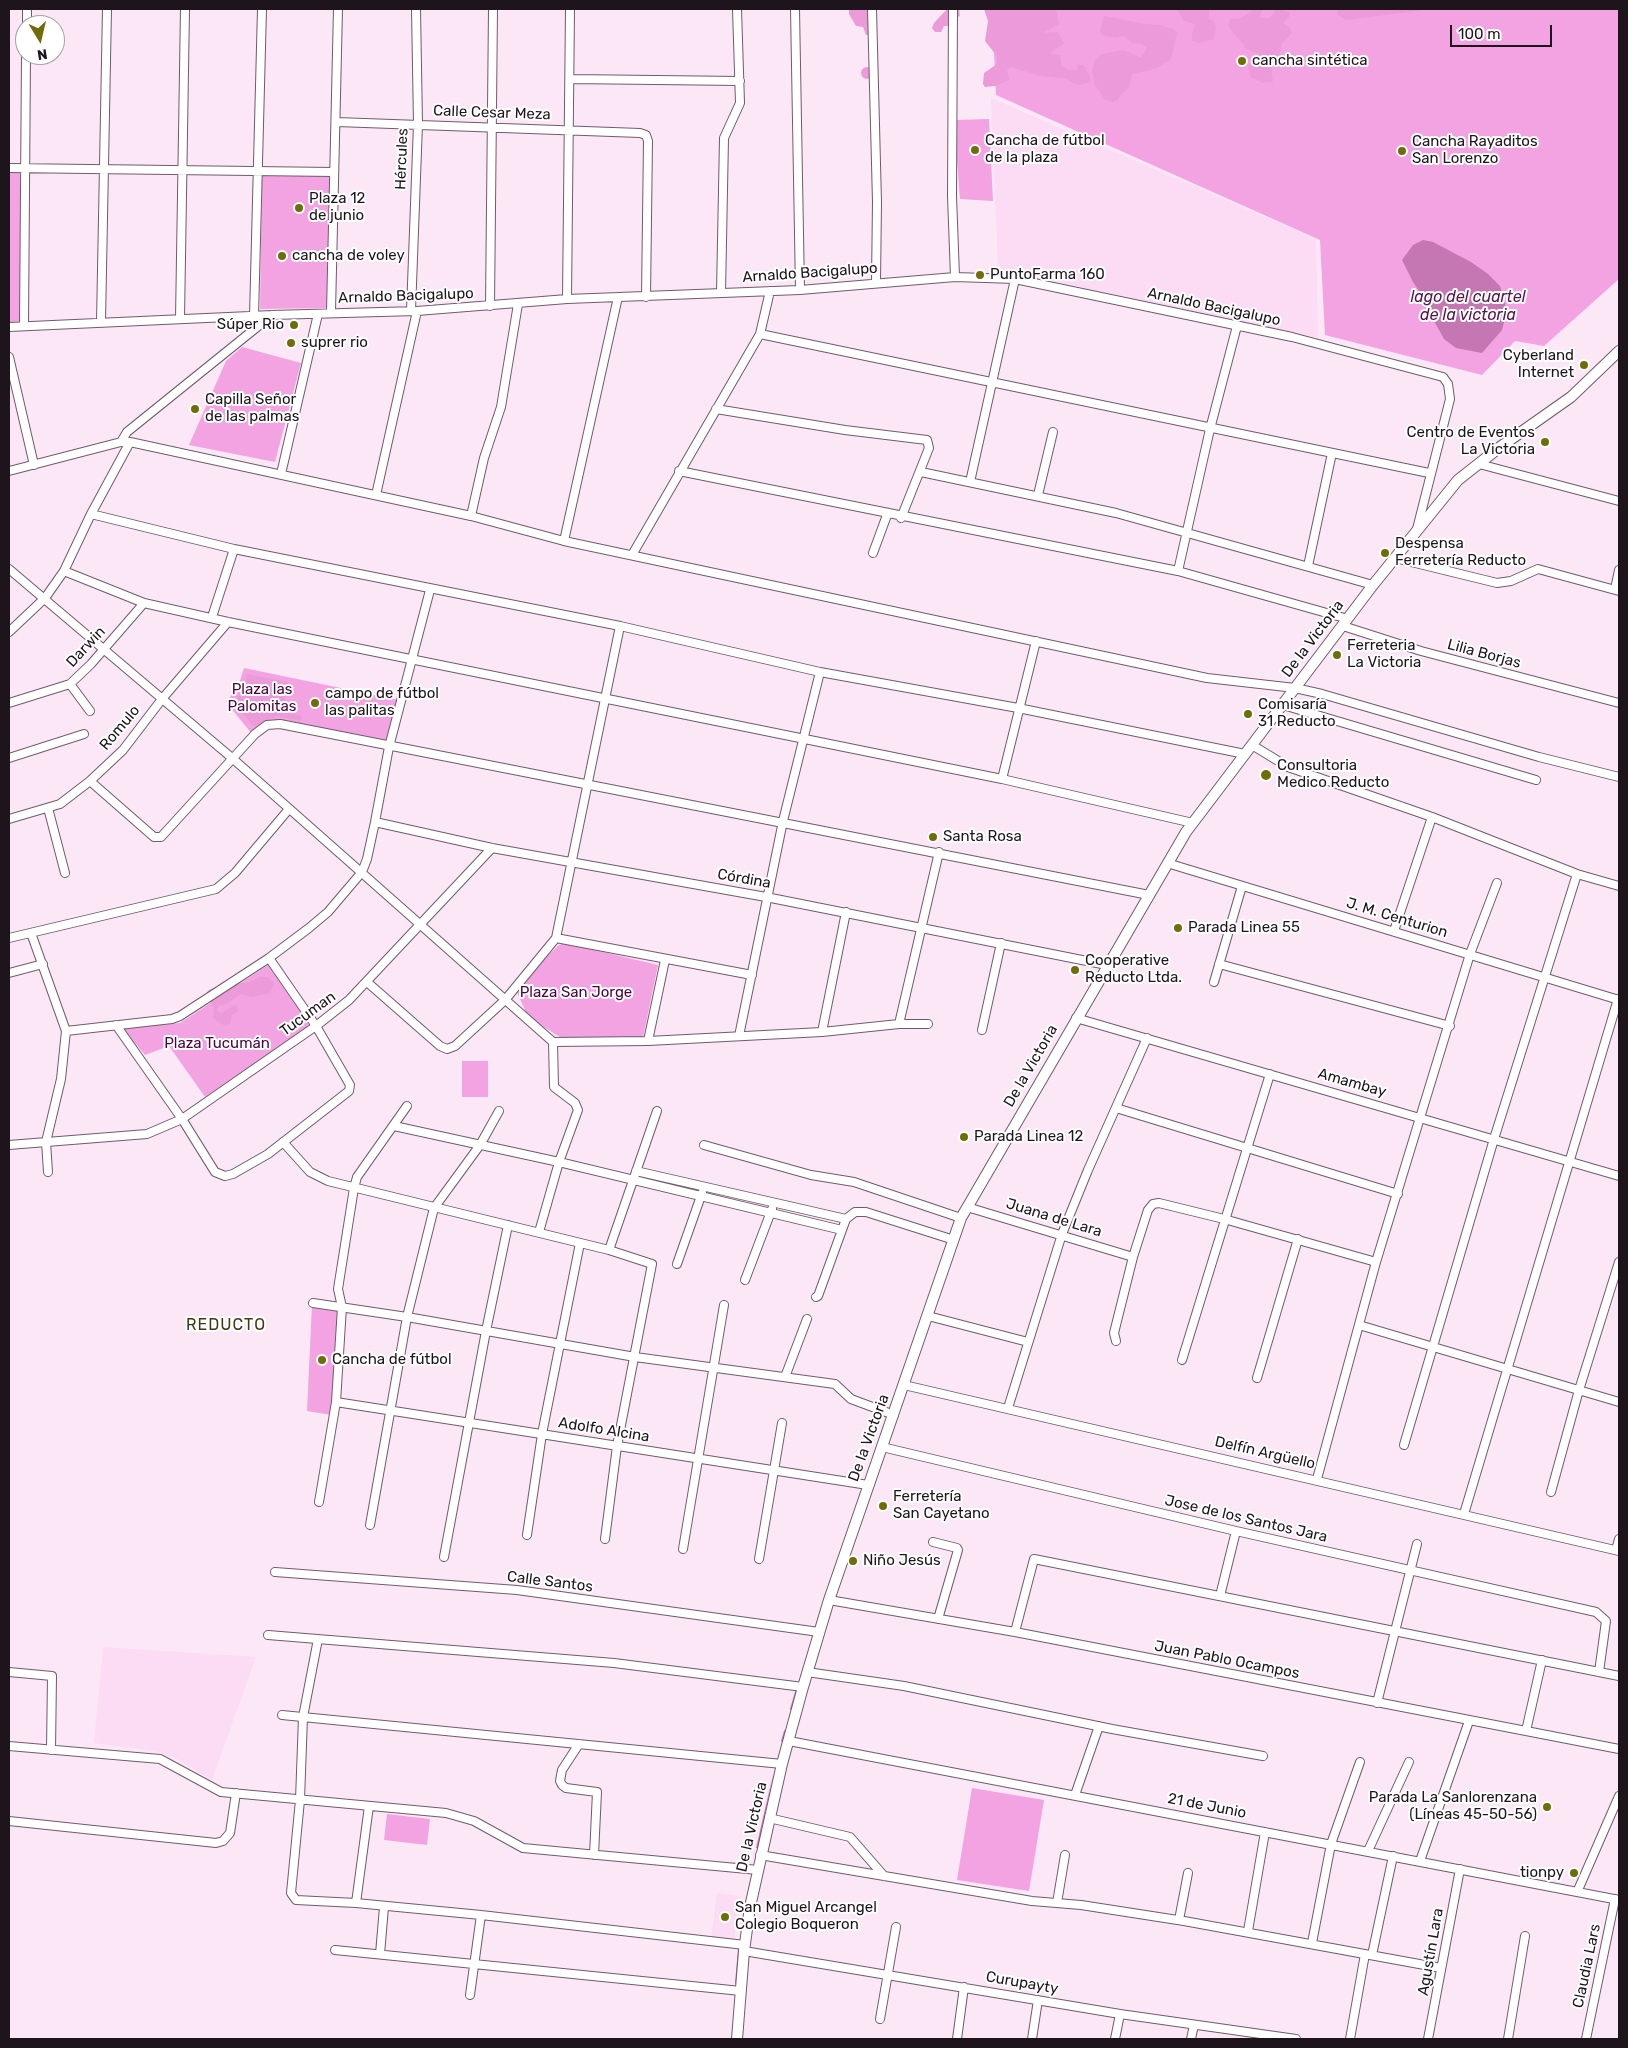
<!DOCTYPE html>
<meta charset="utf-8">
<style>
body{margin:0}
#map{position:relative;width:1628px;height:2048px;overflow:hidden;background:#fce7f6;font-family:Rubik,sans-serif}
canvas{display:block}
.frame{position:absolute;inset:0;border:10px solid #1e151c;pointer-events:none}
.north{position:absolute;left:15px;top:15px;width:50px;height:50px;box-sizing:border-box;background:#fff;border:1px solid #a5a1a4;border-radius:50%;rotate:171deg;font-size:14px;font-weight:700;line-height:20px;text-align:center;color:#1e151c}
.north::after{content:'';display:block;margin:auto;width:18px;height:22px;background:#706c08;clip-path:polygon(50% 0,100% 100%,50% 72%,0 100%)}
.scale{position:absolute;left:1450px;top:25px;width:102px;height:22px;box-sizing:border-box;border:2px solid #1e151c;border-top:0;padding-left:6px;font-size:15px;line-height:18px;white-space:nowrap;color:#1e151c;-webkit-text-stroke:4px #fff;paint-order:stroke}
</style>
<div id="map">
<canvas width="1628" height="2048"></canvas>
<div class="frame"></div>
<div class="north">N</div>
<div class="scale">100 m</div>
</div>
<script>
const c = document.querySelector('canvas').getContext('2d');
c.lineJoin = 'round';
function fillPath(path, color) { c.fillStyle = color; c.fill(path, 'evenodd'); }
const shape = rows => new Path2D(rows.map(r => 'M' + r).join(''));
function stroke(path, color, width, dash) { c.strokeStyle = color; c.lineWidth = width; c.lineCap = dash ? 'butt' : 'round'; c.setLineDash(dash || []); c.stroke(path); }
function write(font, color, halo, rows, align = 'center') {
  c.font = font + ' Rubik,sans-serif'; c.lineWidth = 4; c.setLineDash([]); c.textBaseline = 'middle'; c.strokeStyle = halo; c.fillStyle = color; for (const [text, x, y, turn = 0] of rows) {
    c.save(); c.translate(x, y); c.rotate((+turn || 0) * Math.PI / 180); c.textAlign = isNaN(turn) ? turn : align; if (halo) c.strokeText(text, 0, 0); c.fillText(text, 0, 0); c.restore();
  }
}
const built = shape([
 [991,98,1316,239,1318,338,998,269],
 [103,1647,256,1657,212,1780,177,1759,155,1751,94,1743],
 [717,1893,739,1896,734,1941,711,1938]
]);
const green = shape([
 [992,9,1619,9,1619,279,1544,346,1515,341,1482,375,1325,335,1320,240,996,95],
 [989,119,993,201,960,199,954,120],
 [9,173,20,173,20,322,9,322],
 [262,173,331,176,327,308,260,309],
 [242,347,301,363,275,462,189,445,226,361],
 [244,668,399,700,388,743,278,720,252,734,226,702,238,687],
 [565,943,658,965,643,1038,563,1039,528,1017,516,990,545,958,559,945],
 [268,965,310,1026,205,1097,169,1046,145,1055,122,1028,180,1023],
 [462,1061,488,1061,488,1097,462,1097],
 [312,1305,340,1309,331,1415,307,1411],
 [972,1788,1044,1800,1029,1891,957,1880],
 [387,1814,430,1819,427,1845,384,1840]
]);
const forest = shape([
 [849,9,871,9,868,18,869,35,866,35,863,27,856,26,849,14],
 [947,9,959,9,960,16,955,18,951,26,944,26,941,32,935,32,932,28,934,23],
 [984,9,1056,9,1059,24,1043,33,1058,32,1064,44,1052,51,1051,54,1060,55,1062,66,1069,70,1077,70,1078,65,1083,65,1090,77,1090,82,1079,85,1063,78,1041,76,1011,67,1007,70,1009,80,995,86,985,87,983,84,984,73,997,64,997,56,985,41,988,21],
 [1177,9,1222,9,1209,10,1209,19,1213,21,1216,26,1214,39,1199,43,1192,41,1192,34,1195,24,1184,21],
 [1251,9,1262,9,1260,16,1261,18,1270,18,1277,9,1290,12,1289,17,1283,23,1290,28,1292,33,1282,43,1279,56,1273,62,1271,70,1273,81,1271,82,1262,83,1251,77,1248,66,1257,59,1259,54,1244,48,1244,45,1228,26,1231,18,1238,19,1252,12],
 [1337,9,1430,9,1346,20,1337,14],
 [1104,16,1144,24,1159,25,1173,29,1177,33,1171,59,1155,69,1132,74,1129,88,1121,94,1118,100,1112,102,1105,100,1095,85,1092,71,1095,60,1102,54,1124,50,1141,58,1147,48,1142,44,1132,43,1124,36,1115,38,1103,35,1100,31],
 '861 73a6 6 0 1 1 12 0a6 6 0 1 1-12 0Z',
 [247,674,289,682,282,710,302,716,301,721,277,716,254,727,233,702,243,690],
 [260,977,268,977,274,983,270,993,252,997,241,994,225,1005,218,1006,217,1011,222,1013,234,1005,237,1006,238,1011,232,1015,230,1024,223,1025,213,1018,214,1007,205,995,209,990,224,984,248,983]
]);
const water = shape([
 [1423,240,1433,242,1471,262,1488,274,1500,286,1507,311,1502,330,1482,353,1456,348,1444,339,1434,321,1427,303,1413,282,1402,260,1413,245],
 [774,1770,758,1848,756,1848]
]);
const stream = shape([
 [791,1709,796,1692],
 [782,1741,785,1731],
 [736,1983,739,1949]
]);
const minor = shape([
 [795,9,800,290],
 [872,9,877,202,876,282],
 [953,9,952,196,955,277],
 [27,25,27,9],
 [570,79,740,81],
 [337,122,640,133,646,135,648,141,646,297],
 [9,168,334,172],
 [721,293,724,138,740,103,737,9],
 [567,299,570,9],
 [490,306,493,9],
 [411,311,418,124,416,9],
 [331,312,338,9],
 [254,316,262,9],
 [180,319,185,9],
 [101,322,107,9],
 [24,326,26,55],
 [9,327,272,315,417,311,567,299,800,290,955,277,1015,279,1292,337,1443,377,1448,384,1450,399,1417,529],
 [760,334,1429,473],
 [9,357,34,465],
 [716,409,845,430,927,440,929,448,901,518],
 [121,442,127,432,272,315],
 [1479,464,1619,501],
 [9,471,121,442,130,442,471,516,564,541,1207,678,1295,688,1322,694,1539,757,1619,777],
 [679,471,1178,571,1348,619],
 [921,472,1116,513,1373,585],
 [281,474,318,314],
 [970,482,1015,279],
 [376,495,417,311],
 [1038,495,1053,432],
 [91,514,234,549,620,626,820,672,1018,708,1245,754],
 [471,516,484,458,501,407,518,304],
 [564,541,618,297],
 [873,553,887,515],
 [632,555,760,334,770,291],
 [1395,558,1497,583,1511,581,1538,569,1619,591],
 [1308,566,1332,453],
 [9,569,232,758,553,1042,554,1087,575,1103,578,1110,559,1162,539,1232],
 [64,571,144,603,228,622,1002,779,1193,823],
 [1178,571,1210,429,1237,326],
 [1615,589,1619,570],
 [212,617,234,549],
 [1343,626,1421,651,1619,703],
 [9,632,45,598,64,571,91,514,130,442],
 [70,684,90,711],
 [9,703,70,684,91,664,144,603],
 [1283,705,1536,780],
 [1252,745,1288,767,1432,817,1577,874,1619,886],
 [9,758,84,734],
 [1002,779,1036,641],
 [90,781,154,837,161,837,255,734,267,725,280,724,1149,895],
 [48,808,65,873],
 [9,819,60,804,90,781,123,750,162,699,228,622],
 [375,822,492,848,766,897,1107,965],
 [1167,863,1619,1000],
 [1394,931,1432,817],
 [31,933,66,1031,61,1079,46,1142,48,1172],
 [9,938,216,889,235,873,289,809],
 [556,938,752,975],
 [1219,964,1450,1026],
 [9,973,43,964],
 [367,982,440,1046,447,1049,455,1046,505,1000,556,938,620,626],
 [1214,982,1242,886],
 [1076,1018,1619,1176],
 [928,1024,899,1024,939,852],
 [116,1025,182,1119,215,1172,225,1176,233,1174,268,1154,349,1091,350,1085,316,1026,269,958],
 [982,1030,1001,943],
 [66,1031,172,1019,180,1016,269,958,309,928,328,912,362,872,367,859,375,822,389,747,430,590],
 [822,1032,846,912],
 [739,1036,783,821,820,672],
 [648,1041,665,960],
 [553,1042,648,1041,822,1032,899,1024],
 [1116,1108,1398,1194],
 [394,1126,559,1162,842,1230],
 [283,1142,310,1172,328,1181,609,1250,652,1264,617,1446,605,1539],
 [9,1145,147,1134,182,1119,316,1026,349,1000,492,848],
 [704,1145,811,1175,854,1182,961,1218],
 [636,1171,846,1219],
 [967,1207,1133,1257],
 [609,1250,657,1111],
 [677,1264,702,1193],
 [745,1280,772,1209],
 [816,1297,818,1296,846,1219,855,1212,866,1212,954,1240],
 [313,1303,407,1317,635,1357,835,1384,851,1399,894,1415],
 [928,1316,1028,1342],
 [1359,1325,1619,1402],
 [1116,1341,1114,1333,1133,1257,1148,1210,1153,1204,1159,1203,1224,1219,1376,1262],
 [1182,1360,1270,1074],
 [785,1377,807,1319],
 [1257,1378,1298,1239],
 [904,1385,1619,1551],
 [336,1402,868,1485],
 [1008,1408,1062,1234,1088,1170,1147,1038],
 [1404,1445,1494,1139,1577,874],
 [882,1447,1236,1531,1596,1612,1606,1621,1599,1672],
 [1317,1479,1376,1262,1470,954,1497,883],
 [1551,1492,1579,1390,1619,1262],
 [319,1502,336,1402,342,1307,338,1289,354,1188,357,1177,407,1106],
 [1464,1514,1618,999],
 [370,1525,407,1317,434,1208,480,1145,499,1111],
 [527,1535,542,1434,580,1243],
 [933,1542,957,1548,958,1550,938,1619],
 [683,1549,724,1305],
 [1616,1550,1619,1539],
 [444,1557,486,1331,508,1225],
 [759,1559,782,1423],
 [275,1572,517,1590,819,1632],
 [1220,1596,1236,1531],
 [829,1600,1015,1632,1619,1749],
 [1015,1632,1034,1559,1619,1676],
 [268,1635,614,1663,803,1687],
 [318,1639,303,1717,300,1800,291,1893,296,1900,356,1903,481,1915,745,1945],
 [9,1672,52,1676,51,1750],
 [807,1672,904,1686,1112,1729,1263,1756],
 [1377,1703,1417,1544],
 [282,1715,782,1764],
 [1526,1731,1542,1660],
 [789,1741,1619,1900],
 [579,1744,562,1770,560,1781,562,1785,566,1788,597,1792,594,1855],
 [9,1746,160,1759,221,1792,446,1813,474,1821,523,1848,758,1870],
 [1075,1795,1099,1726],
 [769,1818,850,1837,884,1876],
 [9,1821,216,1843,223,1841,230,1833,236,1793],
 [1368,1851,1409,1762],
 [760,1855,1032,1901,1081,1905,1184,1921,1441,1968],
 [1420,1861,1469,1721],
 [1578,1890,1619,1796],
 [356,1903,369,1806],
 [1057,1903,1065,1855],
 [1179,1920,1188,1873],
 [1248,1931,1265,1832],
 [1312,1943,1331,1844,1360,1762],
 [335,1950,741,1991],
 [744,1951,1120,2014,1296,2039],
 [380,1954,384,1907],
 [1372,1955,1393,1856],
 [470,1995,481,1915],
 [880,2019,896,1927],
 [957,2039,964,1987],
 [1032,2039,1038,2000],
 [1115,2039,1120,2014],
 [1191,2039,1194,2025],
 [1350,2039,1365,1954],
 [1428,2039,1460,1869],
 [1508,2039,1525,1936],
 [1586,2039,1615,1899]
]);
const major = shape([
 [737,2039,744,1951,750,1907,782,1764,803,1687,829,1600,961,1218,1186,832,1373,585,1458,480,1500,447,1571,397,1619,351]
]);
const markers = [
 [1242,61,5,"#706c08"],
 [975,150,5,"#706c08"],
 [1402,151,5,"#706c08"],
 [299,208,5,"#706c08"],
 [282,256,5,"#706c08"],
 [980,275,5,"#706c08"],
 [294,325,5,"#706c08"],
 [291,343,5,"#706c08"],
 [1584,365,5,"#706c08"],
 [195,409,5,"#706c08"],
 [1545,442,5,"#706c08"],
 [1385,553,5,"#706c08"],
 [1337,655,5,"#706c08"],
 [315,703,5,"#706c08"],
 [1248,714,5,"#706c08"],
 [1266,775,6,"#706c08"],
 [933,837,5,"#706c08"],
 [1178,928,5,"#706c08"],
 [1075,970,5,"#706c08"],
 [964,1137,5,"#706c08"],
 [322,1360,5,"#706c08"],
 [883,1506,5,"#706c08"],
 [853,1561,5,"#706c08"],
 [1547,1807,5,"#706c08"],
 [1574,1873,5,"#706c08"],
 [725,1917,5,"#706c08"]
];
const poiNames = [
 ["cancha sintética",1252,61],
 ["Cancha de fútbol",985,141],
 ["de la plaza",985,158],
 ["Cancha Rayaditos",1412,142],
 ["San Lorenzo",1412,159],
 ["Plaza 12",309,199],
 ["de junio",309,216],
 ["cancha de voley",292,256],
 ["PuntoFarma 160",990,275],
 ["Súper Rio",284,325,"right"],
 ["suprer rio",301,343],
 ["Cyberland",1574,356,"right"],
 ["Internet",1574,373,"right"],
 ["Capilla Señor",205,400],
 ["de las palmas",205,417],
 ["Centro de Eventos",1535,433,"right"],
 ["La Victoria",1535,450,"right"],
 ["Despensa",1395,544],
 ["Ferretería Reducto",1395,561],
 ["Ferreteria",1347,646],
 ["La Victoria",1347,663],
 ["campo de fútbol",325,694],
 ["las palitas",325,711],
 ["Comisaría",1258,705],
 ["31 Reducto",1258,722],
 ["Consultoria",1277,766],
 ["Medico Reducto",1277,783],
 ["Santa Rosa",943,837],
 ["Parada Linea 55",1188,928],
 ["Cooperative",1085,961],
 ["Reducto Ltda.",1085,978],
 ["Parada Linea 12",974,1137],
 ["Cancha de fútbol",332,1360],
 ["Ferretería",893,1497],
 ["San Cayetano",893,1514],
 ["Niño Jesús",863,1561],
 ["Parada La Sanlorenzana",1537,1798,"right"],
 ["(Líneas 45-50-56)",1537,1815,"right"],
 ["tionpy",1564,1873,"right"],
 ["San Miguel Arcangel",735,1908],
 ["Colegio Boqueron",735,1925]
];
const streetNames = [
 ["Calle Cesar Meza",492,113,2],
 ["Hércules",402,159,-88],
 ["Arnaldo Bacigalupo",810,273,-4],
 ["Arnaldo Bacigalupo",406,296,-2],
 ["Arnaldo Bacigalupo",1214,307,12],
 ["De la Victoria",1313,639,-53],
 ["Darwin",86,647,-47],
 ["Lilia Borjas",1484,654,15],
 ["Romulo",120,728,-50],
 ["Córdina",744,879,10],
 ["J. M. Centurion",1397,918,17],
 ["Tucuman",308,1014,-36],
 ["De la Victoria",1031,1066,-60],
 ["Amambay",1352,1083,16],
 ["Juana de Lara",1054,1218,17],
 ["Adolfo Alcina",604,1430,9],
 ["De la Victoria",869,1438,-70],
 ["Delfín Argüello",1265,1453,13],
 ["Jose de los Santos Jara",1246,1519,13],
 ["Calle Santos",550,1582,7],
 ["Juan Pablo Ocampos",1227,1660,11],
 ["21 de Junio",1207,1806,11],
 ["De la Victoria",752,1827,-77],
 ["Agustín Lara",1431,1952,-80],
 ["Claudia Lars",1587,1966,-78],
 ["Curupayty",1022,1983,10]
];
const parkNames = [
 ["Plaza las",262,690],
 ["Palomitas",262,707],
 ["Plaza San Jorge",576,993],
 ["Plaza Tucumán",217,1044]
];
const waterNames = [
 ["lago del cuartel",1468,297],
 ["de la victoria",1468,315]
];
const neighbourhoodNames = [
 ["REDUCTO",226,1325]
];
fillPath(built, '#fcdbf4');
fillPath(green, '#f3a3e1');
fillPath(forest, '#ec9ada');
fillPath(water, '#c577b4');
stroke(stream, '#c577b4', 2);
stroke(minor, '#715b6b', 10);
stroke(major, '#715b6b', 12);
stroke(minor, '#fff', 8);
stroke(major, '#fff', 10);
for (const [x, y, r, color] of markers) { const dot = new Path2D(); dot.arc(x, y, r, 0, 2 * Math.PI); c.fillStyle = color; c.fill(dot); stroke(dot, '#fff', 2); }
write('15px', '#1e151c', '#fff', poiNames, 'left');
write('15px', '#1e151c', '#fff', streetNames);
write('15px', '#4d0343', '#fff', parkNames);
write('italic 16px', '#59124e', '#fff', waterNames);
c.letterSpacing = '1px';
write('16px', '#3d3b12', '#fff', neighbourhoodNames);
c.letterSpacing = '0px';
</script>
